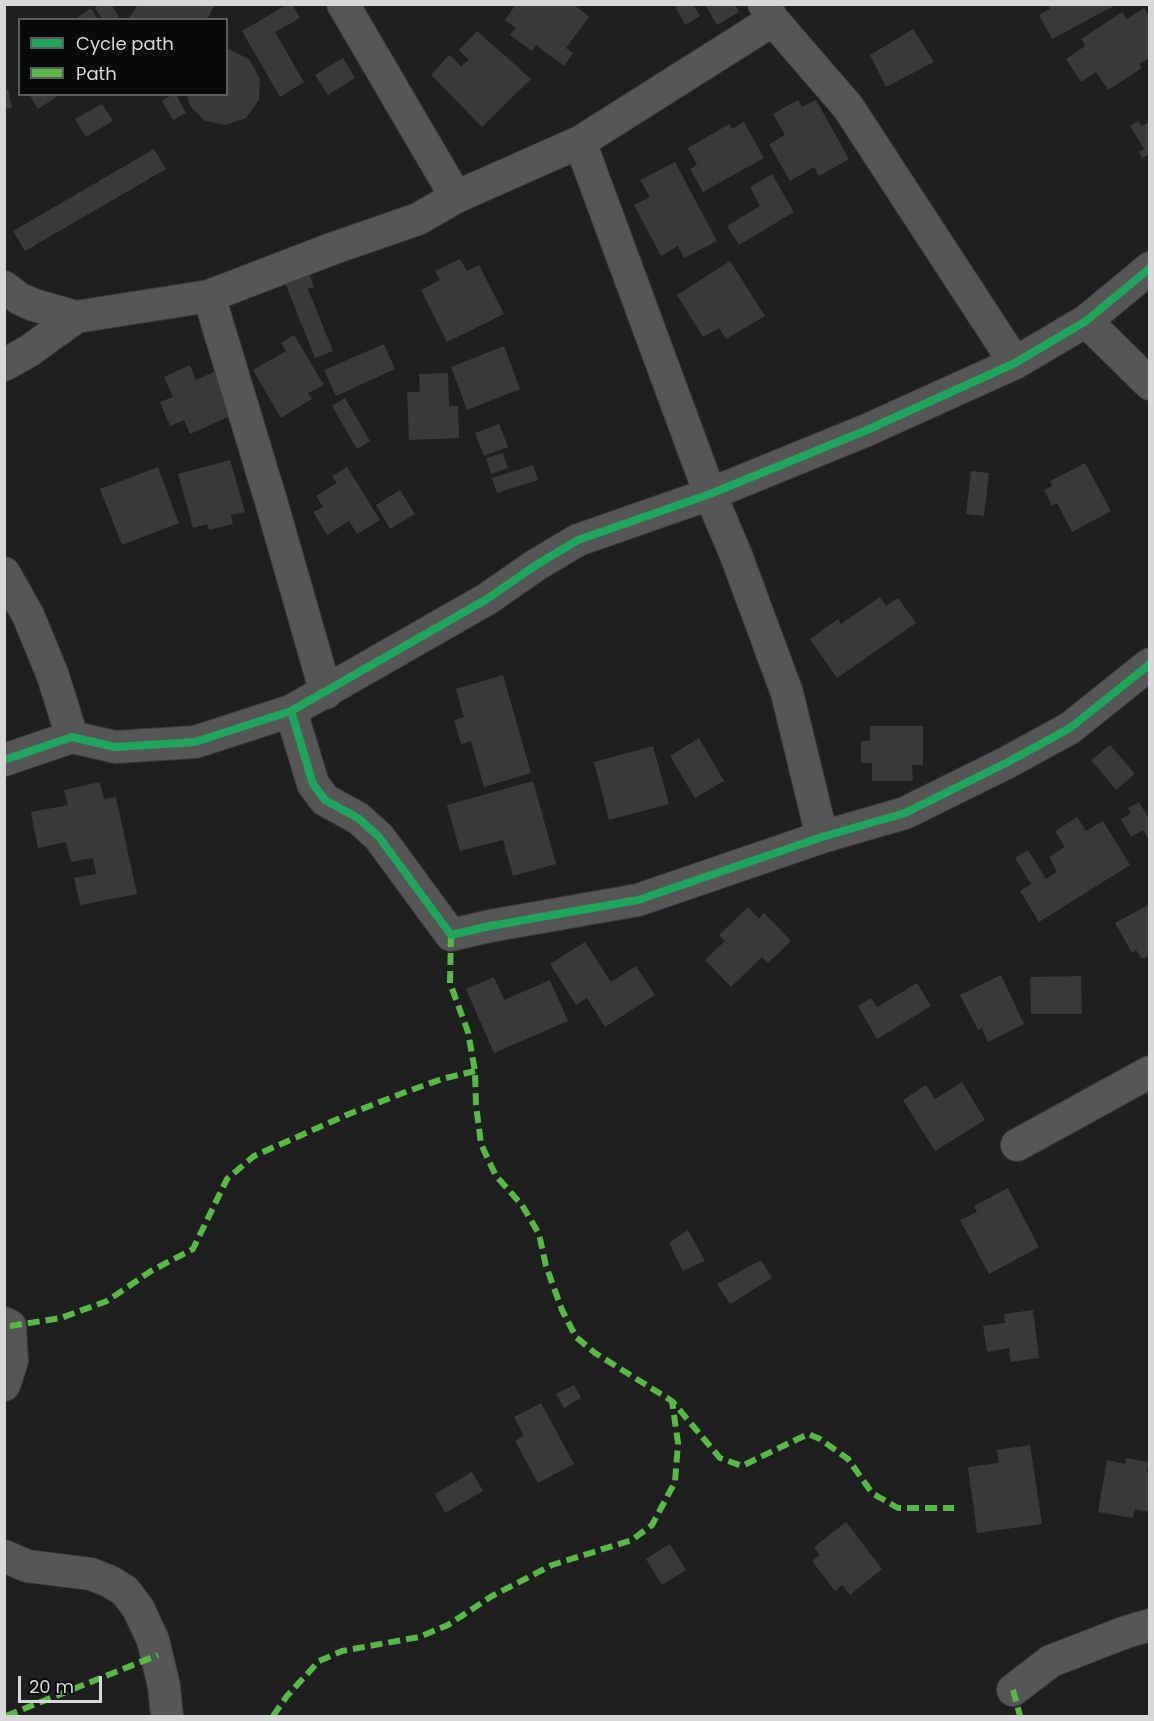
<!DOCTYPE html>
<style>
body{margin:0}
#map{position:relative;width:1154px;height:1721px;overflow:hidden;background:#1f1f20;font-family:Poppins,sans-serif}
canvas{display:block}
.frame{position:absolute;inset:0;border:6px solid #d7d8da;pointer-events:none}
.legend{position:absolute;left:18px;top:18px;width:210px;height:78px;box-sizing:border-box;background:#08090a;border:2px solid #5b5c5d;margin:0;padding:8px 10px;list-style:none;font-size:18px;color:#d7d8da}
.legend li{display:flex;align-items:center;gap:12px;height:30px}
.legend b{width:30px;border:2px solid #5b5c5d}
.scale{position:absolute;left:18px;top:1676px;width:84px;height:27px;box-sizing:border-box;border:3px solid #d7d8da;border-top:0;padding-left:8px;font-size:18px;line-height:21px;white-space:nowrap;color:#d7d8da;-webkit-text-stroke:4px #08090a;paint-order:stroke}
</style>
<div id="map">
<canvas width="1154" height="1721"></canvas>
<div class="frame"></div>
<ul class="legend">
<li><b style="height:8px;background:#20a55d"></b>Cycle path</li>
<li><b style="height:8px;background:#58b947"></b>Path</li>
</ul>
<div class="scale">20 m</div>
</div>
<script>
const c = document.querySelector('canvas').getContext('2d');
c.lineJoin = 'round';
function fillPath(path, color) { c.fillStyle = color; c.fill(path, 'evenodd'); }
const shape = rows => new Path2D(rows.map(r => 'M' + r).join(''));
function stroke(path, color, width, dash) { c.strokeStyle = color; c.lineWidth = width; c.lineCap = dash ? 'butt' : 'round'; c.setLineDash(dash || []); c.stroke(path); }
const building = shape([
 [100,4,111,4,119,17,115,20,103,20,95,8],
 [138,4,215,4,207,20,128,20],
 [288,4,292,4,300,18,275,32,304,82,280,97,242,31],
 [516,4,573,4,589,17,566,48,573,53,564,66,536,45,532,51,510,35,516,28,505,20],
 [674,4,693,4,700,16,685,25],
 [705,4,735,4,739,12,717,25],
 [1047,4,1111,4,1112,7,1052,39,1039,15,1050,9],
 [91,8,98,20,74,20],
 [1144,8,1150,17,1150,37,1148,39,1150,58,1139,64,1142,68,1108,90,1096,72,1081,82,1066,59,1085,46,1081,39,1122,12,1127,19],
 [913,29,934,62,886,87,870,55],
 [477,31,531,79,482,127,431,75,449,55,461,66,469,60,459,50],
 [226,50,231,50,250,60,260,79,259,100,246,118,226,125,205,121,190,106,187,94,226,94],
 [343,58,355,78,328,95,315,75],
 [8,89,12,108,4,109,4,90],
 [29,94,61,94,38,109],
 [173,94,176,94,186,113,173,120,162,101],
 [798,100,802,107,816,100,849,159,819,176,814,167,790,181,769,144,785,135,773,114],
 [102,104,113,121,86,137,75,119],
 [1138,121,1142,126,1150,121,1150,154,1142,158,1139,152,1144,149,1130,126],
 [744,122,764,158,703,192,690,169,697,165,688,148,729,124,732,129],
 [154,149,166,169,25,251,13,231],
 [675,162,717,241,684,258,678,246,661,256,634,205,650,197,640,180],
 [772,174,794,212,739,245,727,226,760,206,750,187],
 [460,259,467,271,479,265,504,314,447,342,421,290,440,280,435,271],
 [730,261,765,316,726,339,719,328,703,337,677,295],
 [308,271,314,287,308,289,333,351,315,358,284,280],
 [294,335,324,385,308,393,312,399,281,418,253,370,286,351,281,343],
 [384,344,395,369,336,396,324,370],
 [504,346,520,389,467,410,451,367],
 [190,365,196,380,218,370,237,413,190,434,184,420,170,426,160,402,173,397,164,377],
 [448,373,449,406,458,406,459,438,409,440,407,392,420,392,419,374],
 [345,398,370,441,357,449,332,406],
 [499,424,508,447,484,456,475,433],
 [503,453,508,468,491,474,486,458],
 [230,460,245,512,231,515,233,524,209,530,207,524,193,528,178,474],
 [1085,463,1111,511,1072,532,1057,503,1052,506,1044,490,1052,486,1050,481],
 [533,465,538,480,497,493,492,478],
 [158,467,179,523,122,545,100,489],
 [347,467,380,520,357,534,349,521,327,535,313,512,323,507,316,496,337,483,332,476],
 [971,471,989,473,984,516,966,514],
 [400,490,415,514,390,529,376,505],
 [880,597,886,606,898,598,916,623,837,678,810,639,838,619,841,624],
 [503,675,531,773,484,787,471,741,461,744,454,720,464,717,456,689],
 [870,726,923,726,923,765,912,765,913,781,872,781,872,763,861,763,861,741,870,741],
 [699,738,724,781,695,798,670,756],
 [1110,745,1135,774,1116,790,1091,760],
 [653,746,669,804,609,820,594,762],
 [533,781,556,864,513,876,503,840,460,851,447,805],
 [100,782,104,799,116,797,137,894,80,905,74,878,96,874,93,858,71,862,66,842,38,848,31,812,68,805,64,790],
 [1139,802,1150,820,1150,836,1147,837,1143,830,1131,837,1121,819,1131,813,1128,808],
 [1077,817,1086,831,1103,821,1130,865,1039,922,1020,891,1031,884,1015,858,1028,850,1046,879,1057,872,1049,857,1065,847,1055,831],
 [1150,904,1150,955,1142,959,1136,950,1132,953,1115,923],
 [748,907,759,919,764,913,791,941,768,963,762,957,731,987,705,960,725,941,719,935],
 [585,942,611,982,636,966,655,995,605,1027,587,998,576,1005,550,964],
 [1001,975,1024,1024,988,1042,982,1028,978,1030,960,995],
 [1081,976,1082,1014,1031,1014,1030,977],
 [494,977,504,1000,550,980,568,1021,494,1053,466,989],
 [917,983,931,1006,877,1039,858,1006,871,998,877,1007],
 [962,1082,985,1120,935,1151,903,1100,926,1085,935,1099],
 [1008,1188,1039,1247,989,1274,960,1220,977,1212,974,1206],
 [688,1230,705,1261,683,1271,669,1243],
 [761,1260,772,1278,730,1304,717,1284],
 [1033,1310,1039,1358,1011,1362,1009,1348,987,1352,983,1326,1005,1323,1004,1314],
 [574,1385,581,1398,564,1408,556,1394],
 [541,1403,574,1464,538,1483,515,1441,524,1436,514,1417],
 [1030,1445,1042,1524,977,1533,968,1467,999,1463,997,1450],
 [1126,1458,1149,1462,1147,1472,1150,1473,1149,1512,1135,1509,1133,1518,1098,1512,1107,1460,1125,1464],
 [472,1472,483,1491,445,1513,435,1494],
 [846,1522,882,1569,850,1595,842,1585,835,1591,812,1561,820,1555,814,1547],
 [670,1544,686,1570,662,1585,646,1559]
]);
const minor = shape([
 [343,4,456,197],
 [764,4,773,20,848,107,1015,363],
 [580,142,710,494,736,555,787,693,822,837],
 [4,287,20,299,34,305,76,317,209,296,334,248,418,219,456,197,580,142,773,20],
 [209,296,271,501,326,693],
 [1086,321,1150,384],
 [4,365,29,351,76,317],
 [4,573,28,615,53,676,72,737],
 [291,711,313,784,325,800,358,818,379,837,451,935,490,926,638,900,822,837,905,813,1008,762,1070,728,1150,664],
 [4,760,72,737,115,747,195,742,291,711,487,599,536,565,578,540,710,494,867,430,1015,363,1086,321,1150,268],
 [1017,1145,1150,1072],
 [4,1323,10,1326,12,1361,4,1385],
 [4,1556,27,1566,91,1574,111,1582,125,1591,138,1608,153,1640,164,1686,167,1716],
 [1013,1690,1051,1661,1126,1632,1150,1625]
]);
const quiet = shape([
 [451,935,450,983,468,1032,475,1071,476,1105,481,1144,496,1176,522,1205,539,1234,546,1266,562,1310,576,1337,595,1353,672,1401,720,1458,742,1466,808,1434,820,1439,848,1459,872,1493,898,1508,954,1508],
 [10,1326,61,1318,107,1301,151,1271,193,1249,227,1179,254,1156,349,1114,403,1093,442,1079,475,1071],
 [1013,1690,1020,1716],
 [6,1716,158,1655],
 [273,1716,287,1696,319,1661,342,1651,419,1637,448,1625,492,1596,552,1565,632,1540,652,1525,675,1482,678,1443,672,1401]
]);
const cycleway = shape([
 [291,711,313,784,325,800,358,818,379,837,451,935,490,926,638,900,822,837,905,813,1008,762,1070,728,1150,664],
 [4,760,72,737,115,747,195,742,291,711,487,599,536,565,578,540,710,494,867,430,1015,363,1086,321,1150,268]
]);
fillPath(building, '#3a3a3b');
stroke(minor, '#3a3a3c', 34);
stroke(minor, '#565657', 32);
stroke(quiet, '#58b947', 6, [12, 6]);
stroke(cycleway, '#20a55d', 8);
</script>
